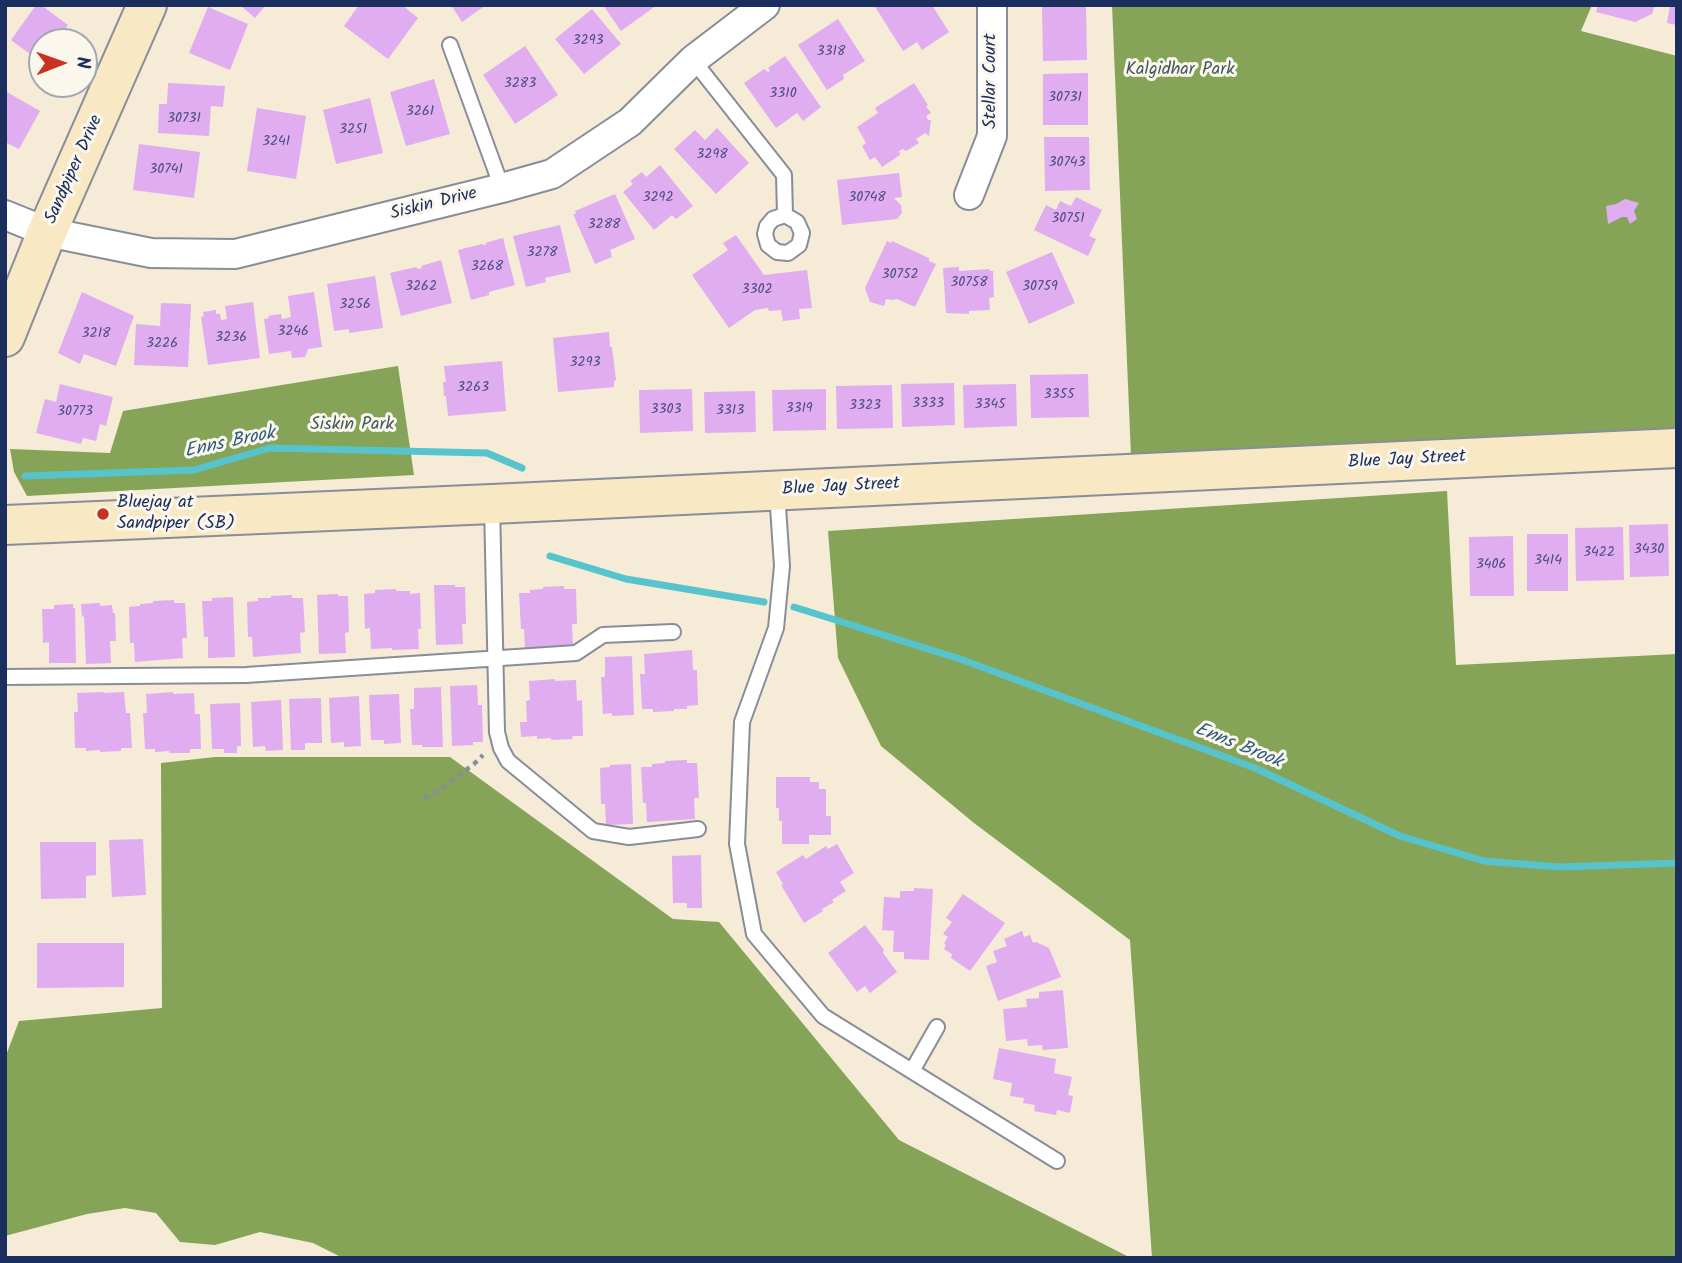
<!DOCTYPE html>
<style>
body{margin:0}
#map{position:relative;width:1682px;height:1263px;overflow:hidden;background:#f5ebd6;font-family:Kalam,sans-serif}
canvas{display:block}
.frame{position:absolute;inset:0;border:7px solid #1b2f5e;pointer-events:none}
.north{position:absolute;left:28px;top:28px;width:70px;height:70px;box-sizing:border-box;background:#fbf7ec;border:2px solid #a1a7b3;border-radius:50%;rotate:89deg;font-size:19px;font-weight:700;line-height:28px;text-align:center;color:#1b2f5e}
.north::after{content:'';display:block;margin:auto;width:24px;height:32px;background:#c8321e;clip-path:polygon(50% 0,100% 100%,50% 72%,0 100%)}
</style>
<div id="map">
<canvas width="1682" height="1263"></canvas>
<div class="frame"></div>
<div class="north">N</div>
</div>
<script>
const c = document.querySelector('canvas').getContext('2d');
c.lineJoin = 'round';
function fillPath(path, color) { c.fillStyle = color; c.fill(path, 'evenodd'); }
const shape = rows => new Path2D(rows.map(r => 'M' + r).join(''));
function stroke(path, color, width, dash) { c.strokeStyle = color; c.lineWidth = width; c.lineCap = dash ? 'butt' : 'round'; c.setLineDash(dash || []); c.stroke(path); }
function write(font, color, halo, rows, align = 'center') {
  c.font = font + ' Kalam,sans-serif'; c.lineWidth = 6; c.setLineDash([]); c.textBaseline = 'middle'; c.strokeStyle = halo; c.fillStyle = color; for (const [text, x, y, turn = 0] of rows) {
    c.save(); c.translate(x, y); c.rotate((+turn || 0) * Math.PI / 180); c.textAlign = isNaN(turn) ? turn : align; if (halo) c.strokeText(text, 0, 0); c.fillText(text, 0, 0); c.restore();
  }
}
const forest = shape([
 [1112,5,1592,5,1581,31,1677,56,1677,434,1257,448,1131,456],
 [398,366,414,475,27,496,14,472,10,449,110,453,123,411],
 [1447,491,1456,665,1677,654,1677,1258,1152,1258,1130,940,974,823,881,746,838,658,828,531],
 [215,757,450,757,673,919,719,922,899,1140,1131,1258,343,1258,313,1243,260,1232,215,1245,180,1242,156,1213,125,1208,87,1214,5,1236,5,1058,19,1021,162,1008,161,763]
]);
const stream = shape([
 [25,476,194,470,270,448,487,453,522,468],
 [550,556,626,579,764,602],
 [794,607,960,659,1255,768,1400,836,1484,861,1560,867,1677,863]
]);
const building = shape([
 [36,5,41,5,68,25,61,35,66,38,63,42,42,42,42,63,11,40],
 [240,5,266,5,255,18],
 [359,5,402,5,418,18,388,59,344,26],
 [451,5,486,5,462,22],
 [603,5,657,5,621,31],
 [874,5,932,5,949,32,922,50,917,42,903,51],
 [1598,5,1655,5,1652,14,1635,22,1596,12],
 [1670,5,1677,5,1677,25,1667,23],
 [1042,6,1086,6,1087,60,1043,61],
 [208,7,248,24,230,70,189,53],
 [592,9,621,44,584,74,555,39],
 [838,19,865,61,843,75,844,79,827,90,798,45],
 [525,46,558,95,515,124,483,75],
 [785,56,821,107,803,121,797,113,776,128,744,83,764,69,768,72,770,71,768,68],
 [1088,73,1088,125,1043,125,1043,74],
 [434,79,450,134,406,146,390,92],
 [168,83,225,86,223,107,211,106,209,136,158,133,159,104,167,104],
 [914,83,928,105,926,106,931,113,926,116,928,120,931,120,929,136,925,133,916,139,919,143,906,151,903,149,899,151,900,155,882,167,875,157,870,160,862,146,866,143,857,127,878,113,875,108],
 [5,91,40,111,19,149,5,142],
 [370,98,383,153,336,164,323,110],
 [257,108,306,116,296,179,247,171],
 [717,128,749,163,716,194,674,149,695,130,705,140],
 [1044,137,1089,137,1090,190,1045,191],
 [139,144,200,152,194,198,133,190],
 [660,165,693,206,676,219,672,215,654,230,623,192,633,184,630,181,642,172,646,177],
 [899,173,902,197,894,198,901,205,902,213,897,219,842,225,837,180],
 [615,194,635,239,610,250,612,257,595,264,573,214,576,214,575,211],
 [1076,197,1102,210,1089,236,1096,239,1088,256,1034,230,1046,205,1056,210,1060,201,1071,206],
 [1625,199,1639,203,1634,211,1637,219,1630,224,1627,217,1622,217,1608,224,1606,206,1616,204],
 [560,225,571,272,545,278,546,282,526,287,513,236],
 [736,235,764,275,807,270,812,308,799,309,800,319,783,321,781,310,769,311,768,308,755,310,729,328,692,275,728,250,723,243],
 [503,238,515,285,489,292,489,295,471,300,458,250,482,244,484,245,486,245,485,243],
 [887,241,891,243,892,241,929,258,929,261,936,264,915,307,897,299,892,300,886,299,884,306,870,302,865,288],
 [1052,252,1075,303,1029,324,1006,272],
 [441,260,452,303,401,316,390,273,416,267,418,269,422,268,421,266],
 [959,267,959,271,990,269,989,271,993,271,994,297,989,298,990,310,969,311,969,314,946,313,943,268],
 [375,276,383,328,349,333,349,329,334,331,327,284],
 [82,292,134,316,116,366,84,354,80,364,58,353],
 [314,292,322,347,308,349,305,357,292,358,291,351,269,354,264,319,269,318,268,316,281,314,282,319,291,317,288,296],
 [253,302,260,358,208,365,201,317,204,316,203,312,216,310,216,314,220,314,221,320,227,319,225,306],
 [161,303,191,304,188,367,134,365,136,324,160,326],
 [609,332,610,347,612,347,616,380,614,381,614,387,558,392,553,338],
 [502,361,506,411,448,416,446,396,444,396,443,382,446,382,444,366],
 [1088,374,1089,417,1031,418,1030,375],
 [954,383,955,425,902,427,901,384],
 [60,384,113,397,106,426,100,424,96,441,83,438,81,444,36,433,45,399,56,402],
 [1016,384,1017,426,964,428,963,385],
 [892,385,893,428,837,429,836,386],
 [692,389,693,431,640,433,639,390],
 [826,389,826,430,773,431,772,390],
 [755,391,756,432,705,433,704,392],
 [1668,524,1669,576,1630,577,1629,525],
 [1623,527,1624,580,1576,581,1575,528],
 [1527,534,1568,534,1568,591,1527,591],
 [1513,536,1514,596,1470,596,1469,537],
 [434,585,455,585,455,587,465,587,466,624,462,624,463,644,436,645],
 [564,586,564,589,576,589,577,624,572,624,573,645,525,648,524,629,521,629,519,593,530,593,530,590,543,589,543,587],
 [396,589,396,591,410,591,410,594,420,593,421,629,418,629,419,649,392,650,392,648,371,649,370,628,365,629,364,594,375,593,375,590],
 [338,594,338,596,348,596,349,632,345,633,346,653,319,654,317,595],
 [292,595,292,598,303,598,305,632,300,633,301,653,253,657,252,637,248,637,247,602,258,601,258,598,271,598,271,596],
 [233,597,235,657,208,658,208,637,204,637,202,601,212,601,212,598],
 [174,600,174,603,185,603,187,638,182,638,183,658,135,662,134,643,130,643,129,607,140,606,140,604,153,603,153,601],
 [100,603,100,606,112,605,113,613,115,613,116,641,110,641,111,663,86,664,84,616,82,617,81,604],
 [73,604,73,608,75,608,76,663,49,663,49,642,43,643,42,609,54,609,54,605],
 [692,650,693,670,697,670,698,705,687,706,687,709,674,709,674,711,653,712,653,709,642,709,640,674,645,674,644,654],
 [632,656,634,715,612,716,612,713,603,714,601,677,605,677,605,657],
 [555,679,555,681,576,680,577,701,582,700,583,736,572,736,573,739,551,740,551,738,537,739,537,736,521,737,520,722,527,722,526,701,530,700,529,681],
 [477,685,478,705,482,705,483,742,473,742,473,745,452,746,450,686],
 [441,687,443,747,422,747,422,745,412,745,410,709,414,709,414,688],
 [104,692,104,693,124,692,126,713,130,713,132,748,121,748,121,751,100,752,100,750,86,751,86,748,75,748,74,712,78,712,77,693],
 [173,692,173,694,194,693,195,714,200,714,201,749,190,749,190,753,169,753,169,751,155,752,155,749,145,749,143,713,147,713,146,694],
 [399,694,401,743,384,744,384,740,371,740,369,695],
 [359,696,361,746,344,747,344,742,331,743,329,698],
 [321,698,322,743,305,743,305,750,291,750,289,699],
 [281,700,283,750,266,751,265,746,253,747,251,702],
 [240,703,241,746,237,746,237,753,224,753,224,749,212,749,210,704],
 [687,760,687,763,697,763,699,798,694,798,695,819,647,822,646,803,643,803,641,767,652,767,652,764,665,763,665,761],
 [631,764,633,824,606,825,605,804,601,804,600,768,610,767,610,765],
 [776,777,810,777,810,782,819,782,819,789,826,789,826,816,831,816,831,835,809,835,809,844,782,844,782,821,779,821,779,808,776,808],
 [143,839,146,895,112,897,109,840],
 [40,842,96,842,96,875,86,876,86,898,41,899],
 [837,844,854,873,840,882,846,891,832,900,834,902,822,909,823,911,804,923,781,885,783,884,776,872,803,855,806,859,826,846,828,849],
 [701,855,702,908,687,908,687,903,673,903,672,856],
 [914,888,933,889,929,960,904,959,904,952,893,952,894,931,882,930,884,897,900,898,900,891,914,891],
 [963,894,1005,923,970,971,951,958,952,954,944,949,946,945,944,943,948,937,943,934,952,922,946,918],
 [865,925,884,950,883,953,897,972,870,993,865,986,857,992,828,953],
 [1022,931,1024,937,1030,935,1033,943,1036,942,1049,948,1061,977,998,1001,986,966,997,962,993,951,1007,946,1004,939],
 [37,943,124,943,124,987,37,988],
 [1063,990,1068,1048,1043,1050,1042,1045,1028,1046,1027,1039,1006,1041,1003,1009,1027,1007,1026,999,1039,998,1039,992],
 [999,1048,1056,1059,1054,1073,1072,1077,1068,1095,1073,1096,1070,1113,1057,1110,1056,1115,1034,1111,1035,1105,1023,1103,1024,1098,1010,1096,1012,1083,993,1079]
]);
const path = shape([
 [424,798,439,790,474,764,483,755]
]);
const lane = shape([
 [450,45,502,188],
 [693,60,784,175,785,215],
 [785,215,797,222,802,233,799,245,788,253,777,252,768,245,765,234,767,226,773,219,785,215],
 [777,492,782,566,776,628,742,722,737,844,754,934,823,1016,1057,1161],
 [492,505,497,732,501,748,508,761,593,831,629,837,698,829],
 [5,677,246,675,576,653,603,635,673,632],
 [912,1071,937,1027]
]);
const street = shape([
 [969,195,992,136,992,5],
 [5,215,47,232,151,253,235,254,502,188,552,174,630,122,693,60,765,5]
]);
const secondary = shape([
 [5,337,47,232,147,5],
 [5,525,492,504,1677,448]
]);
const markers = [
 [103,514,7,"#c8321e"]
];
const numberNames = [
 ["3293",588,42],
 ["3318",831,53],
 ["3283",520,85],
 ["3310",783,95],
 ["30731",1065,99],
 ["3261",420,113],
 ["30731",184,120],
 ["3251",353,131],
 ["3241",276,143],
 ["3298",712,156],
 ["30743",1067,164],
 ["30741",166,171],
 ["3292",658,199],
 ["30748",867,199],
 ["30751",1068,220],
 ["3288",604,226],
 ["3278",542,254],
 ["3268",487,268],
 ["30752",900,276],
 ["30758",969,284],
 ["3262",421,288],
 ["30759",1040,288],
 ["3302",757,291],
 ["3256",355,306],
 ["3246",293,333],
 ["3218",96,335],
 ["3236",231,339],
 ["3226",162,345],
 ["3293",585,364],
 ["3263",473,389],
 ["3355",1059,396],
 ["3333",928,405],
 ["3345",990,406],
 ["3323",865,407],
 ["3319",799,410],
 ["3303",666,411],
 ["3313",730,412],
 ["30773",75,413],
 ["3430",1649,551],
 ["3422",1599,554],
 ["3414",1548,562],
 ["3406",1491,566]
];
const parkNames = [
 ["Kalgidhar Park",1180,71],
 ["Siskin Park",352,426]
];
const streetNames = [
 ["Stellar Court",992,81,-90],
 ["Sandpiper Drive",75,170,-66],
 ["Siskin Drive",434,205,-14],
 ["Blue Jay Street",1407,461,-3],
 ["Blue Jay Street",841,488,-3]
];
const poiNames = [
 ["Bluejay at",117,504],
 ["Sandpiper (SB)",117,525]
];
const waterNames = [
 ["Enns Brook",230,444,-12],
 ["Enns Brook",1238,747,22]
];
fillPath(forest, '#85a458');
stroke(stream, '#57c4cd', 7);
fillPath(building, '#e0adf1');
stroke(lane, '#888d9a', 18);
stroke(street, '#888d9a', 32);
stroke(secondary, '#888d9a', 42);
stroke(path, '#888d9a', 4.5, [5, 5]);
stroke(lane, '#fff', 14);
stroke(street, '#fff', 28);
stroke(secondary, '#f8e8c3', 38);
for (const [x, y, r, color] of markers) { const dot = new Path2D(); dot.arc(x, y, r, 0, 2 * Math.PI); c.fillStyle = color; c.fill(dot); stroke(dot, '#fbf7ec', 2.5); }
write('14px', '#4c4e83', null, numberNames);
write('18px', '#455a5f', '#fbf7ec', parkNames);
write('18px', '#1b2f5e', '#fbf7ec', streetNames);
write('18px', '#1b2f5e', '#fbf7ec', poiNames, 'left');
write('italic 19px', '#2d5c7f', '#fbf7ec', waterNames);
</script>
